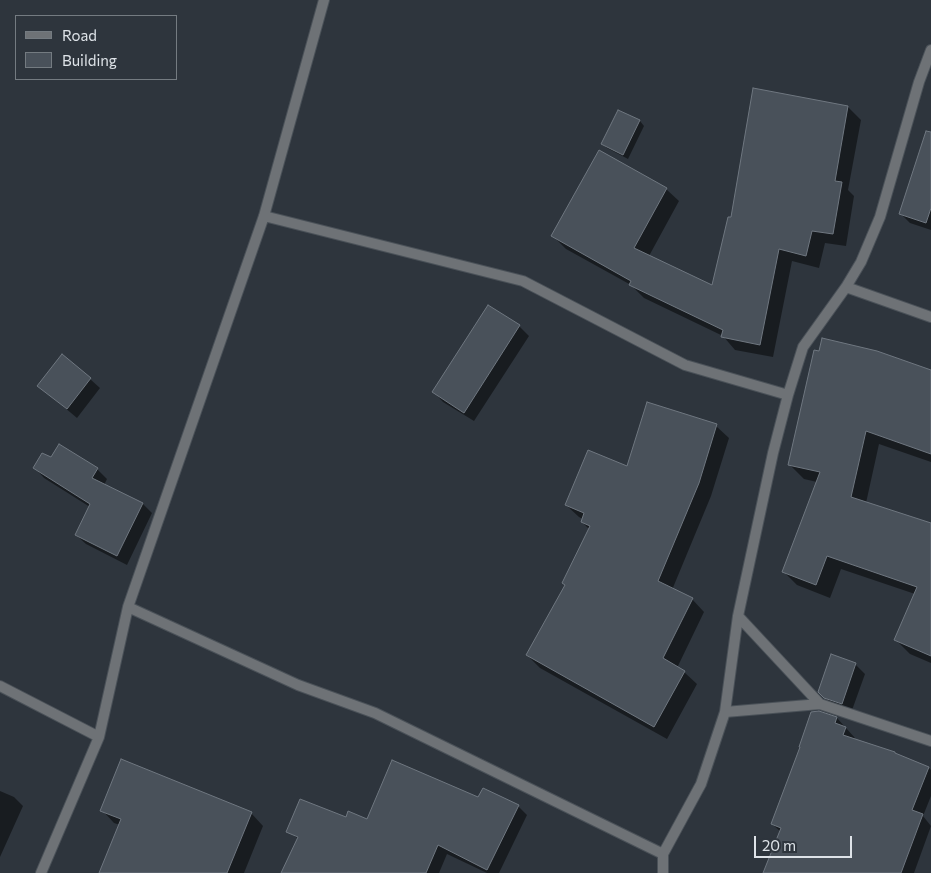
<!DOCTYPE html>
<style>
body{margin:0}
#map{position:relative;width:931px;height:873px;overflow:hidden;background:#2e353d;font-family:Commissioner,sans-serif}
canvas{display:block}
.legend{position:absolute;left:15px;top:15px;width:162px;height:65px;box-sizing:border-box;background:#2e353d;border:1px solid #747b81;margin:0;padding:6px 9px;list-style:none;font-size:15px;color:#dee3e8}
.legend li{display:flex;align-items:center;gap:10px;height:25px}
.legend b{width:25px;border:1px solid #747b81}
.scale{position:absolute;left:754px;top:836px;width:98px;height:22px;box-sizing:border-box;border:2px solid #dee3e8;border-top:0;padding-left:6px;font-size:15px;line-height:18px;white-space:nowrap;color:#dee3e8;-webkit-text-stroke:4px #2e353d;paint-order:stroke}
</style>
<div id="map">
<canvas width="931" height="873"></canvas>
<ul class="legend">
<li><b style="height:6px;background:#6e7276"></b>Road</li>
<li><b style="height:14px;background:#49515a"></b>Building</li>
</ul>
<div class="scale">20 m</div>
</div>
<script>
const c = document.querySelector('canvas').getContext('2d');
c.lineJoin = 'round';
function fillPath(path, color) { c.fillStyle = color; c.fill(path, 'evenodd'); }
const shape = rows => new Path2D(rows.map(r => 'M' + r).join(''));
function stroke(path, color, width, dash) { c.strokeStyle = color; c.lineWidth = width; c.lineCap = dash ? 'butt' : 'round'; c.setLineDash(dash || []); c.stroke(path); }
const shadow = shape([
 [848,107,861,120,848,190,854,196,846,246,825,243,819,268,792,261,773,357,735,350,723,336,644,298,631,285,566,249,553,236,666,189,679,201,649,256,713,287,732,219],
 [619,111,640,121,644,126,628,159,607,148,602,144],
 [931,165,931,230,910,223,900,213],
 [489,306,519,326,529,336,474,421,443,402,434,392],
 [931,371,931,462,879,444,866,503,931,525,931,663,910,654,896,640,915,594,841,569,830,598,797,585,783,571,817,482,804,479,790,465],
 [90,379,100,388,77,418,39,386],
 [716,426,729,438,711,496,672,590,692,599,704,612,677,668,684,672,697,684,667,739,540,668,527,655,566,586,590,530,582,522,583,519,579,517,566,505,628,468],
 [60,446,97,469,107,479,104,485,143,504,152,513,127,565,86,544,76,535,90,507,44,478,35,468,51,459],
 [855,664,865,674,851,713,835,707,819,691],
 [837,718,855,738,854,740,929,768,931,770,931,796,923,816,931,826,914,873,764,873,781,832,772,824],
 [0,791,14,797,23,806,0,857],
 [478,799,518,806,527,815,499,873,487,873,447,854,439,873,283,873,298,839,294,835,346,819,367,821],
 [102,810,251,813,263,826,244,873,100,873,120,825,114,823]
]);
const building = shape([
 [753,88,848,106,835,181,842,182,833,234,812,231,806,256,779,249,760,345,721,337,723,330,629,285,631,281,551,236,599,150,667,188,634,248,712,285,728,217,731,217,753,88],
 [618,110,640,120,623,155,601,144,618,110],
 [926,131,931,132,931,208,926,223,899,214,926,131],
 [488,305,520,325,464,413,432,392,488,305],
 [822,338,877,351,931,370,931,454,866,431,851,497,931,523,931,656,894,640,917,587,827,556,816,585,782,572,820,472,788,465,814,350,819,351,822,338],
 [62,354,91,378,67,409,37,386,62,354],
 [647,402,717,424,699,483,658,581,693,598,663,658,685,671,654,727,526,655,565,585,562,583,590,526,581,522,584,513,565,505,588,450,627,466,647,402],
 [59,444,98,468,92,478,143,503,117,556,75,535,90,504,33,468,42,453,51,457,59,444],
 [831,654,856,663,842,704,824,698,818,692,831,654],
 [819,711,837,717,835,723,846,727,843,735,895,752,895,753,929,767,912,810,923,814,901,873,763,873,781,828,771,824,800,747,799,747,811,712,819,711],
 [121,759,252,812,227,873,99,873,121,819,100,811,121,759],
 [392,760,478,797,483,788,519,805,487,870,438,845,426,873,281,873,298,837,286,832,300,799,346,817,348,811,367,819,392,760]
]);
const minor = shape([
 [264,216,523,281,685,365,788,395],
 [846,287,931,317],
 [128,607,298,685,375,713,663,854],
 [738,616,820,704],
 [0,686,99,737],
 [725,712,820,704,931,741],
 [41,873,99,737,128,607,264,216,324,0],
 [663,873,663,854,701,784,725,712,738,616,773,453,788,395,803,347,846,287,861,262,880,217,919,82,931,50]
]);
fillPath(shadow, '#0007');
fillPath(building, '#49515a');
stroke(building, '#6f7780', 1);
stroke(minor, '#4a5158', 12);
stroke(minor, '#6e7276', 10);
</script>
